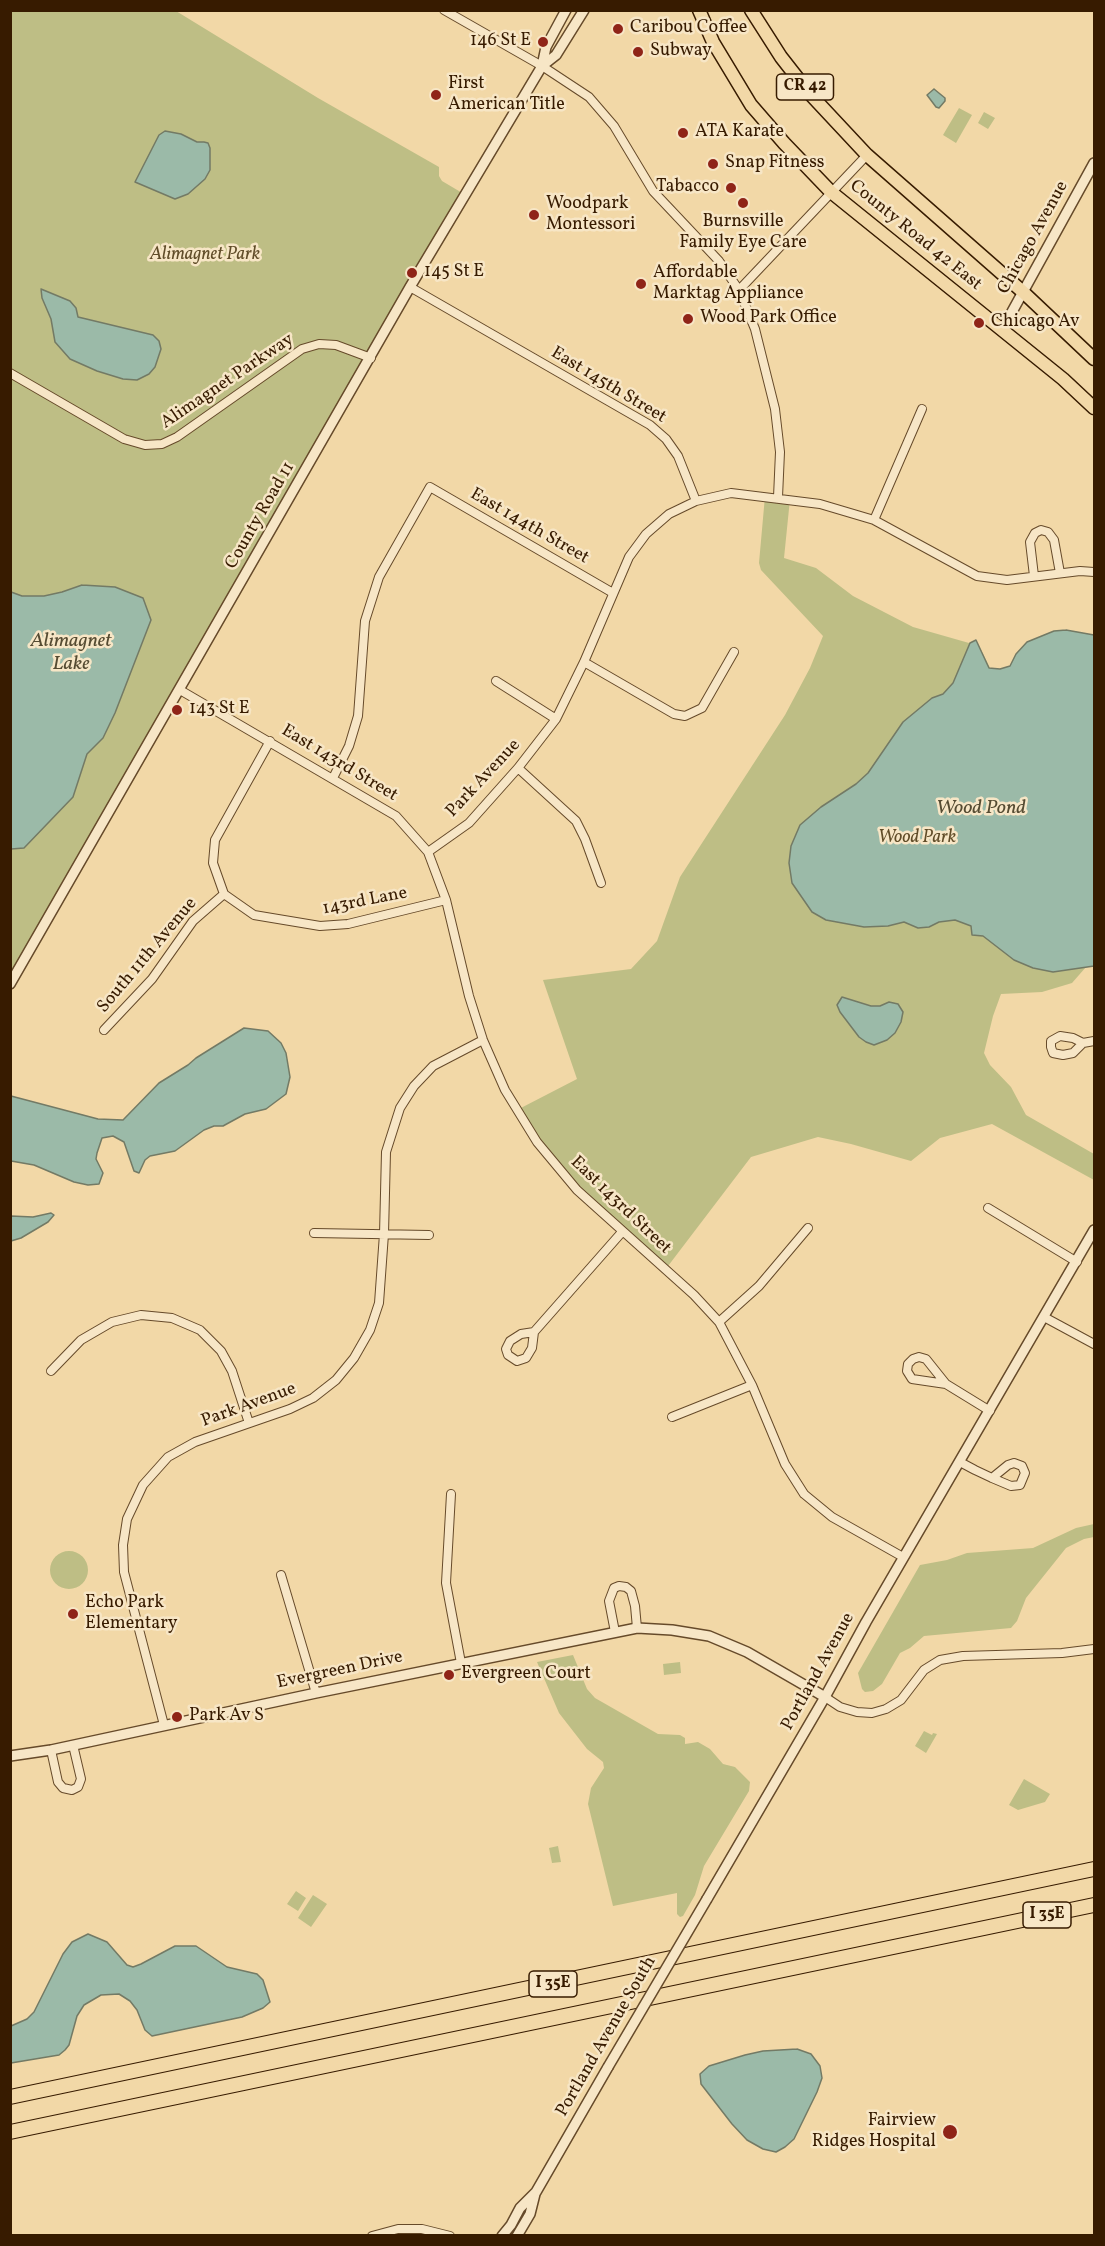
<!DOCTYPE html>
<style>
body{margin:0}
#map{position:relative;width:1105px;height:2246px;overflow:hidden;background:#f2d8a7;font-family:Vollkorn,serif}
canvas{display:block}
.frame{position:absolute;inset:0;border:12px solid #371b00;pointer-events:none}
</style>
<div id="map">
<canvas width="1105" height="2246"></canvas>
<div class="frame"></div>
</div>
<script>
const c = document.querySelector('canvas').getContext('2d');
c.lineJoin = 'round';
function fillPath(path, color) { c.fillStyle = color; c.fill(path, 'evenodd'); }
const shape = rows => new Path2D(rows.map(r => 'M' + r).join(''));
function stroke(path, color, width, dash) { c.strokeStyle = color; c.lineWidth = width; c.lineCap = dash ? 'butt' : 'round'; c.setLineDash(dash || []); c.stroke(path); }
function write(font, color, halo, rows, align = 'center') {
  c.font = font + ' Vollkorn,serif'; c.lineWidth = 5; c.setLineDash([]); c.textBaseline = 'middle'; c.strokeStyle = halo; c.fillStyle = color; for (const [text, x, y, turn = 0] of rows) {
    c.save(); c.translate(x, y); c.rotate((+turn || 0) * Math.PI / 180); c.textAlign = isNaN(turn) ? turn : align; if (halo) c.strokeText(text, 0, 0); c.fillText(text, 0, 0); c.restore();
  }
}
const green = shape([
 [11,11,176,11,318,98,439,167,439,176,442,181,464,194,11,984,11,849,24,847,73,797,87,754,103,738,115,713,141,643,82,585,62,592,44,596,22,596,11,592],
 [959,108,972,115,956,143,943,135],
 [984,112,995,118,988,129,978,123],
 [765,496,790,499,784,558,816,568,853,596,913,627,969,643,976,640,990,668,1000,669,1010,666,1027,642,1054,631,1066,630,1094,635,1094,966,1086,967,1072,983,1042,992,1001,994,993,1016,984,1053,990,1065,1011,1087,1026,1115,1094,1154,1094,1180,992,1124,940,1138,911,1161,851,1144,818,1137,751,1157,665,1270,577,1190,517,1110,577,1079,543,980,631,969,657,941,680,877,785,715,810,668,823,636,761,570,759,563],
 [1094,1524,1094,1537,1084,1539,1066,1548,1026,1598,1017,1621,1011,1628,924,1636,910,1648,900,1653,882,1684,873,1691,865,1692,862,1689,858,1673,920,1565,947,1560,967,1553,1033,1548,1076,1528],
 '50 1570a19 19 0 1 1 38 0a19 19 0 1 1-38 0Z',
 [573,1655,587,1689,595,1698,658,1734,680,1735,685,1738,685,1744,698,1742,710,1749,723,1764,735,1767,750,1782,749,1791,704,1866,695,1895,683,1916,680,1917,677,1914,677,1893,613,1906,588,1804,591,1788,604,1768,603,1762,587,1749,559,1713,537,1662],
 [680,1662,681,1673,664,1675,663,1664],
 [924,1731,932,1735,933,1733,937,1734,926,1753,915,1746],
 [1024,1779,1050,1794,1045,1802,1018,1810,1009,1805],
 [558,1846,561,1862,552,1863,549,1848],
 [296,1891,306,1898,298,1911,287,1904],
 [313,1895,327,1904,311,1927,298,1918]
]);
const water = shape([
 [934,89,945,98,945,101,939,108,936,107,927,95,934,89],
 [165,131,181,134,197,142,204,142,208,143,210,148,210,170,205,179,188,194,175,199,135,182,159,135,165,131],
 [41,289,70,301,76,308,78,317,153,335,159,341,161,349,155,367,149,374,137,380,123,379,97,371,70,359,55,342,51,319,42,298,41,289],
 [82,585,115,587,143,598,151,620,115,713,103,738,87,754,73,797,24,848,11,849,11,592,22,596,44,596,62,592,82,585],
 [1066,630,1094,635,1094,966,1053,972,1033,968,1014,960,983,936,972,935,971,926,955,920,939,922,929,927,918,928,904,922,888,926,864,927,826,920,812,912,792,883,789,863,791,846,800,825,821,807,856,784,868,773,903,722,932,698,943,694,953,683,970,643,976,640,989,668,1000,669,1010,666,1016,654,1027,642,1054,631,1066,630],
 [842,997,871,1006,880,1006,889,1002,898,1004,903,1012,901,1022,895,1033,887,1040,874,1045,866,1042,859,1037,840,1012,837,1005,842,997],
 [244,1028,268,1031,281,1043,286,1053,290,1077,286,1094,266,1109,245,1114,223,1126,214,1126,204,1130,175,1151,150,1156,145,1160,139,1173,134,1171,124,1142,113,1136,102,1138,97,1153,96,1159,103,1173,99,1184,88,1185,74,1182,34,1165,11,1161,11,1096,98,1119,123,1120,159,1083,188,1065,196,1058,244,1028],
 [51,1213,54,1215,48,1222,21,1238,11,1241,11,1216,33,1217,51,1213],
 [88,1934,107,1942,127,1965,133,1967,141,1964,175,1946,196,1946,227,1967,257,1974,263,1980,270,2002,263,2008,242,2017,152,2036,145,2030,137,2010,130,2001,119,1994,101,1995,84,2005,77,2016,69,2045,65,2050,59,2055,11,2063,11,2026,27,2019,34,2012,63,1954,72,1942,88,1934],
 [797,2049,811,2054,820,2066,822,2078,817,2092,794,2139,785,2147,776,2152,763,2149,747,2140,732,2124,701,2084,700,2074,709,2066,745,2055,763,2051,797,2049]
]);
const minor = shape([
 [444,10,542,66,589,97,614,126,653,191,719,261,739,290,755,329,775,409,780,452,778,497],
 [410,287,650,425,666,439,678,456,696,501],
 [739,290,867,155],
 [10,373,124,439,145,445,162,444,177,437,302,349,319,344,336,345,371,358],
 [874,520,922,409],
 [1034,576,1030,542,1035,533,1041,530,1048,532,1054,540,1060,573],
 [584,662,674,714,685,716,702,708,734,652],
 [496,681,556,719],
 [180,690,396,816,428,852,446,900,469,996,483,1040,505,1090,537,1142,577,1190,694,1295,719,1322,752,1385,785,1464,804,1494,832,1517,903,1557],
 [518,768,576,821,585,839,601,883],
 [333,778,349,746,358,716,365,621,379,577,430,487,613,593],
 [428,852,469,823,518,768,556,719,584,662,629,557,646,534,669,514,696,501,731,493,820,504,874,520,977,576,1007,580,1080,571,1094,572],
 [224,894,254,915,320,926,348,924,446,900],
 [224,894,213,863,215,840,270,741],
 [104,1030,152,979,193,921,224,894],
 [1083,1043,1073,1053,1063,1055,1053,1053,1051,1047,1051,1041,1060,1036,1073,1038,1083,1043,1094,1041],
 [988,1208,1077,1262],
 [314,1233,429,1235],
 [1044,1317,1094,1344],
 [719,1322,759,1286,808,1228],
 [534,1332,532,1348,526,1358,517,1361,508,1355,506,1349,510,1341,521,1334,534,1332,622,1232],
 [51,1371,81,1340,112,1322,141,1315,172,1318,200,1330,221,1351,232,1371,249,1423],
 [946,1384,912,1379,907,1371,908,1364,913,1359,919,1357,926,1359,946,1384,990,1411],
 [672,1417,752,1385],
 [960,1462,975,1470,992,1478,1011,1486,1020,1485,1025,1473,1022,1466,1014,1463,1008,1465,992,1478],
 [451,1494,446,1583,461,1663],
 [281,1575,316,1693],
 [615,1632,609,1601,614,1588,619,1586,626,1587,631,1591,635,1606,637,1628],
 [825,1697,840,1707,857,1712,872,1713,886,1709,901,1700,924,1670,940,1660,963,1656,1062,1653,1094,1649],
 [164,1725,124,1572,123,1545,127,1519,143,1485,168,1457,195,1442,290,1409,313,1398,336,1380,354,1358,370,1330,379,1303,384,1234,386,1152,400,1108,414,1086,433,1066,483,1040],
 [51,1750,58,1782,63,1788,72,1790,78,1787,81,1779,73,1745],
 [372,2236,398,2229,422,2229,450,2236]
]);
const tertiary = shape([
 [542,66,556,55,584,10],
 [1002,330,1094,163],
 [10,984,410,287,542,66,546,47,566,10],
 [10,1756,51,1750,316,1693,637,1628,672,1630,709,1636,747,1652,825,1697],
 [707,1899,825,1697,866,1622,1094,1230],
 [502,2236,511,2225,520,2208,536,2192,608,2067],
 [517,2236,530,2214,535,2194]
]);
const trunk = shape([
 [699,10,713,42,751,105,784,143,831,192,1063,379,1094,408],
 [751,10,781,57,810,94,867,155,1023,292,1094,359]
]);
const motorway = shape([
 [10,2097,1094,1869],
 [10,2132,1094,1905]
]);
const tertiaryBridge = shape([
 [608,2067,707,1899]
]);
const markers = [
 [618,29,6,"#8f2418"],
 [543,42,6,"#8f2418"],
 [638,52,6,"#8f2418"],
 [436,95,6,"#8f2418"],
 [683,133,6,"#8f2418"],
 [713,164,6,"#8f2418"],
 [731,188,6,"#8f2418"],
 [743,203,6,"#8f2418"],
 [534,215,6,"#8f2418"],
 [412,273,6,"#8f2418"],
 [641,284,6,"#8f2418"],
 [688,319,6,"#8f2418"],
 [979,323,6,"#8f2418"],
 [177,710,6,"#8f2418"],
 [73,1614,6,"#8f2418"],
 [449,1675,6,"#8f2418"],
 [177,1717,6,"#8f2418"],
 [950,2132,8,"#8f2418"]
];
const shields = [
 [805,87,57],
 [1047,1915,48],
 [553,1984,48]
];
const shieldNames = [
 ["CR 42",805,87],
 ["I 35E",1047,1915],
 ["I 35E",553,1984]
];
const poiNames = [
 ["Caribou Coffee",630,29],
 ["146 St E",531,42,"right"],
 ["Subway",650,52],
 ["First",448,85],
 ["American Title",448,106],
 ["ATA Karate",695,133],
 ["Snap Fitness",725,164],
 ["Tabacco",719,188,"right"],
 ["Woodpark",546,205],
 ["Montessori",546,226],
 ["Burnsville",743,223,"center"],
 ["Family Eye Care",743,244,"center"],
 ["145 St E",424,273],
 ["Affordable",653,274],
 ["Marktag Appliance",653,295],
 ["Wood Park Office",700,319],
 ["Chicago Av",991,323],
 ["143 St E",189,710],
 ["Echo Park",85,1604],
 ["Elementary",85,1625],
 ["Evergreen Court",461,1675],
 ["Park Av S",189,1717],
 ["Fairview",936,2122,"right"],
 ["Ridges Hospital",936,2143,"right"]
];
const streetNames = [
 ["County Road 42 East",915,236,39],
 ["Chicago Avenue",1034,238,-61],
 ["Alimagnet Parkway",228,382,-34],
 ["East 145th Street",608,386,31],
 ["County Road 11",261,516,-60],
 ["East 144th Street",529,527,30],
 ["East 143rd Street",339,764,31],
 ["Park Avenue",484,779,-47],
 ["143rd Lane",365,902,-11],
 ["South 11th Avenue",148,956,-50],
 ["East 143rd Street",620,1206,44],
 ["Park Avenue",249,1406,-20],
 ["Evergreen Drive",340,1671,-12],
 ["Portland Avenue",819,1672,-61],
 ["Portland Avenue South",607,2037,-60]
];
const parkNames = [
 ["Alimagnet Park",205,256],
 ["Wood Park",917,839]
];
const waterNames = [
 ["Alimagnet",71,642],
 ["Lake",71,665],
 ["Wood Pond",981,809]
];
fillPath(green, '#bebe85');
fillPath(water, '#9bbaa8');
stroke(water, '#737a65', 1.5);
stroke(minor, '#664a2a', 10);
stroke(tertiary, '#664a2a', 12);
stroke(trunk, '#371b00', 15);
stroke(motorway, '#371b00', 16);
stroke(minor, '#f7e6c6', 8);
stroke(tertiary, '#f7e6c6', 9);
stroke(trunk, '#f2d8a7', 12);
stroke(motorway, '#f2d8a7', 14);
stroke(tertiaryBridge, '#664a2a', 12, []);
stroke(tertiaryBridge, '#f7e6c6', 9);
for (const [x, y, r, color] of markers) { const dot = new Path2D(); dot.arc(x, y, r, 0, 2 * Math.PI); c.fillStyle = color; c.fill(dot); stroke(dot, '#f7e6c6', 2); }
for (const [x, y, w] of shields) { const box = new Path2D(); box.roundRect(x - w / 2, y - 13, w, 26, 4.5); c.fillStyle = '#f7e6c6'; c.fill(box); stroke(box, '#371b00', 1.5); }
write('bold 16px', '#371b00', null, shieldNames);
write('18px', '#371b00', '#f7e6c6', poiNames, 'left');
write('18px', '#371b00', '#f7e6c6', streetNames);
write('italic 18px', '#604c28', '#f7e6c6', parkNames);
write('italic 20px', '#554b32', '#f7e6c6', waterNames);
</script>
